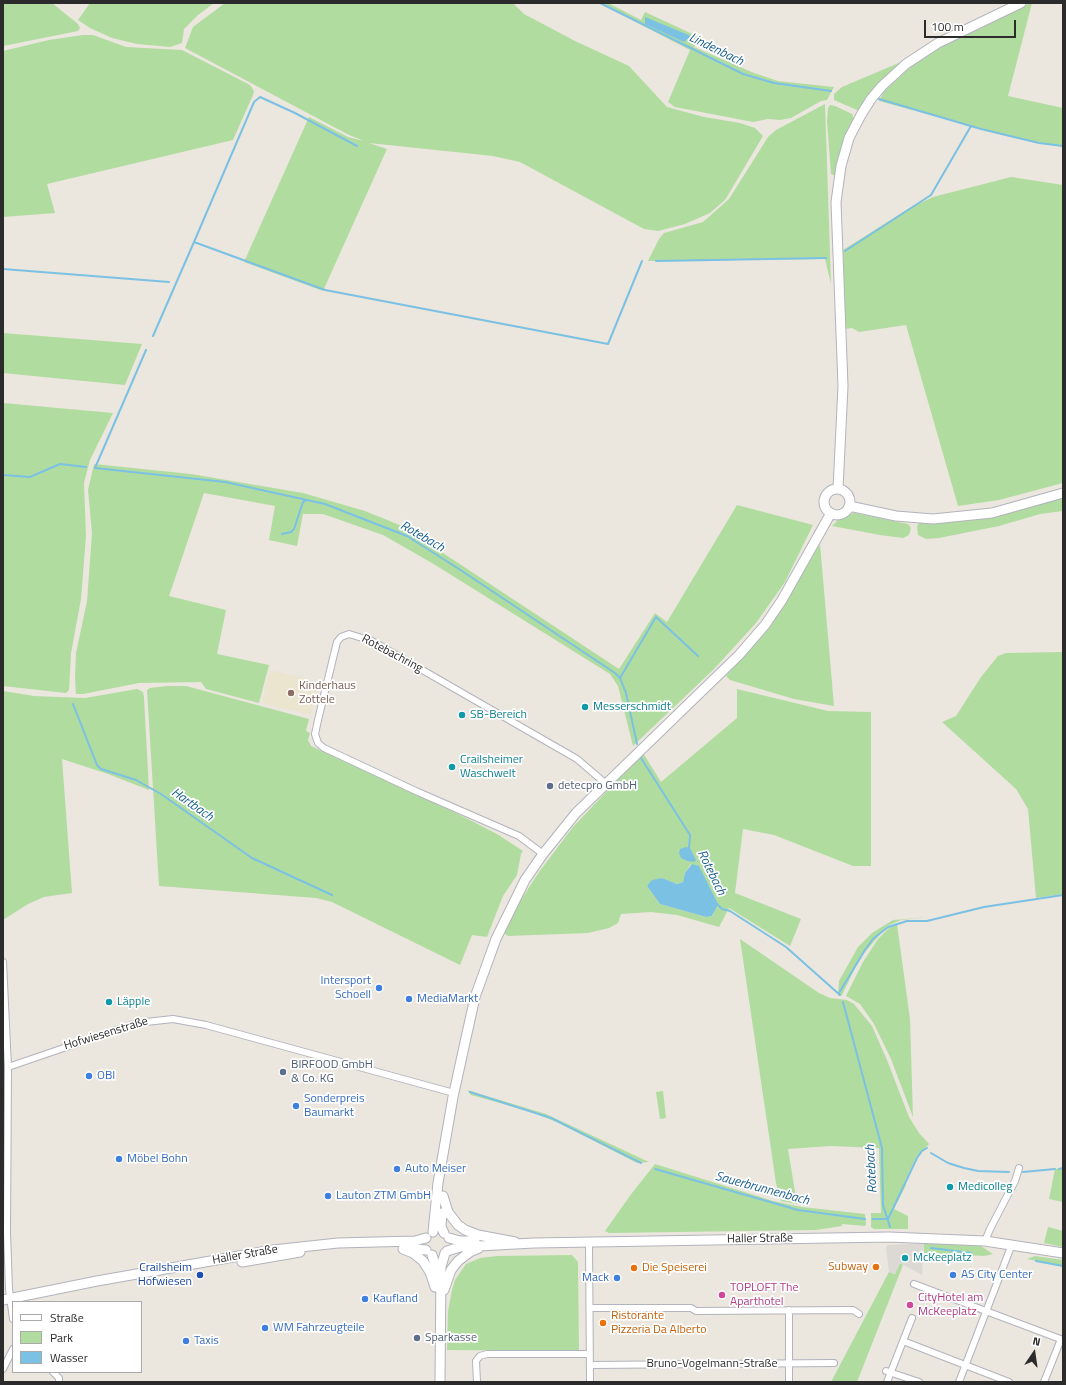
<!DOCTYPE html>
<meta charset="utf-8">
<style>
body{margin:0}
#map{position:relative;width:1066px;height:1385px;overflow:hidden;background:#ebe6de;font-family:"Titillium Web",sans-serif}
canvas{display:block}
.frame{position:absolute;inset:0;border:4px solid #2b2b2b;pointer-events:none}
.legend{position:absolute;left:12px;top:1301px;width:130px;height:72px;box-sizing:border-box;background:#fff;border:1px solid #aaa;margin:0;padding:5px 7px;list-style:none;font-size:12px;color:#2b2b2b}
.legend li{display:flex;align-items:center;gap:8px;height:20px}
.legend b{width:20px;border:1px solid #aaa}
.north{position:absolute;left:1014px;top:1333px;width:40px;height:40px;-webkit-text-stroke:3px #fff;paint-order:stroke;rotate:13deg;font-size:11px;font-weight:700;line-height:16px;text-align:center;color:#2b2b2b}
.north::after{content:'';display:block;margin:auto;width:14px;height:18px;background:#2b2b2b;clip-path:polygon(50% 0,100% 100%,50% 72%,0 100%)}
.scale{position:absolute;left:924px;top:20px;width:92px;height:18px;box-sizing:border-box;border:2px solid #2b2b2b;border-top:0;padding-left:5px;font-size:12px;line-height:14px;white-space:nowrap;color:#2b2b2b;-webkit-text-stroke:3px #fff;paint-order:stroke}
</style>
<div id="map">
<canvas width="1066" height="1385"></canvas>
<div class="frame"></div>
<ul class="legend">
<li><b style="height:5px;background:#fff"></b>Straße</li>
<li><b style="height:11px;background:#b1dca0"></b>Park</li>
<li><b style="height:11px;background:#7bc1e3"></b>Wasser</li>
</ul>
<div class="north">N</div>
<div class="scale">100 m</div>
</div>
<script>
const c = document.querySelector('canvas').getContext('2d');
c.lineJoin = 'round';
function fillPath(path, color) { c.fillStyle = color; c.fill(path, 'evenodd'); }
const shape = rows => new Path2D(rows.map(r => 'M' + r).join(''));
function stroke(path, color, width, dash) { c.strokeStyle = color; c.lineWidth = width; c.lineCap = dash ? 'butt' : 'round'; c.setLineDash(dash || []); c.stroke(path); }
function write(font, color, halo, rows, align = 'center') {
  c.font = font + ' "Titillium Web",sans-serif'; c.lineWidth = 3.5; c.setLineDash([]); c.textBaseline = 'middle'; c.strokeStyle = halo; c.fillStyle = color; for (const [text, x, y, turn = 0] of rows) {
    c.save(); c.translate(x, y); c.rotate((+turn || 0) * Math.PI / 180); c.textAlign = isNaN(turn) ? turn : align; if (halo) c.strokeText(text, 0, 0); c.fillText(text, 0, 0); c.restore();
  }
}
const education = shape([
 [270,670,319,682,311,715,262,703]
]);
const green = shape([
 [3,3,52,3,78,24,80,28,78,31,3,46],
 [90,3,214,3,198,15,184,29,182,43,170,47,137,44,112,38,90,28,78,20],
 [225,3,513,3,524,14,575,41,629,66,667,107,704,117,740,123,755,128,763,136,725,200,710,213,685,224,658,231,644,229,520,162,493,156,369,143,387,149,323,291,244,262,309,117,348,137,364,141,349,135,185,48,193,27],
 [599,3,608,3,641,20,645,12,699,37,694,47,754,73,778,81,834,87,827,100,821,101,791,118,780,120,768,119,753,122,675,107,668,102,690,50],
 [1030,3,1032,3,1008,96,1063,108,1063,147,1012,137,879,101,884,91,923,56],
 [83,35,93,35,126,47,182,50,250,85,254,91,253,95,233,140,47,184,55,213,3,217,3,51,49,40],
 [901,62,861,109,857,110,834,100,834,94,842,87],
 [825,104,831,284,825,259,648,261,659,239,664,233,703,222,729,199,768,137,776,130],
 [830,105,835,106,848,112,852,114,854,119,842,146,836,176,831,174,827,121,828,108],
 [1011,177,1063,185,1063,483,999,500,958,506,906,325,859,332,852,328,845,329,843,250,908,209,933,197],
 [3,333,142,344,125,385,3,373],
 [3,403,113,413,90,460,84,483,86,536,81,599,71,653,69,690,66,693,3,686],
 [94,464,191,474,303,493,365,511,402,526,619,669,655,613,667,622,737,505,813,525,785,582,756,623,714,669,633,746,618,686,610,674,432,563,383,535,323,514,303,514,297,546,269,540,275,506,204,493,169,596,226,610,217,654,269,665,259,703,206,689,201,682,139,683,83,694,76,694,75,678,76,653,87,601,92,533,88,490],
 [1063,498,1063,511,1040,514,999,526,939,538,926,539,918,535,917,526,920,522,952,522,996,515],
 [854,513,908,524,911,528,909,535,903,538,880,535,832,526,842,516],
 [820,544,834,706,794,699,730,680,726,676,787,599],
 [1063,652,1063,894,1036,898,1028,809,1016,789,942,722,956,716,981,677,998,656,1006,653],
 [167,686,186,686,309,719,306,731,310,733,308,740,311,746,458,814,497,834,523,851,521,854,517,875,503,896,487,937,472,935,460,965,332,902,316,898,159,886,147,690,150,688],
 [137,689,143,692,144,698,149,790,108,774,62,759,72,893,44,897,28,904,3,920,3,691,34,696,85,698],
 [737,689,828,711,871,712,871,866,853,866,774,835,743,829,735,893,801,919,790,946,729,908,719,927,677,915,651,912,621,914,618,923,609,928,588,933,508,936,504,933,519,903,539,872,573,827,643,753,661,782,737,718],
 [691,864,714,914,712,916,706,917,660,904,647,886,662,878,677,884,683,882,685,873],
 [929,917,901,920,887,926,860,958,842,995,838,996,839,981,858,947,872,933,893,920],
 [897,924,910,1019,913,1117,891,1059,874,1024,860,1004,846,996,863,962,878,939,891,926],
 [740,939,819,993,830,998,847,1000,854,1004,872,1026,887,1060,909,1117,919,1133,929,1144,916,1158,904,1183,906,1185,894,1209,908,1216,908,1229,874,1229,871,1227,871,1213,881,1213,879,1148,830,1146,788,1149,797,1204,781,1201,776,1183],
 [467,1090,546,1114,649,1162,637,1163,559,1123,532,1112,471,1095],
 [663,1091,666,1118,660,1119,656,1092],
 [655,1164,773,1201,802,1207,865,1214,866,1224,865,1226,842,1224,842,1226,816,1230,609,1233,605,1231,632,1193],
 [1063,1168,1063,1202,1049,1199,1055,1169],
 [1048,1227,1063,1231,1063,1247,1044,1243],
 [924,1243,981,1246,993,1254,984,1256,924,1253],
 [572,1255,578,1262,579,1351,447,1350,448,1311,452,1290,455,1280,466,1264,480,1258,497,1256],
 [1035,1256,1063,1260,1063,1266,1027,1259],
 [900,1263,903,1265,857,1382,831,1382,889,1272,895,1274]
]);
const plaza = shape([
 [924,1243,922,1275,900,1263,895,1274,889,1272,886,1247,888,1245]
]);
const water = shape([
 [645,17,691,36,684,42,645,24],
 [686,847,690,848,696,860,694,862,687,861,681,858,679,853,680,849],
 [692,864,699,866,718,904,712,916,706,917,660,904,647,886,652,880,662,878,677,884,683,882,685,873]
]);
const stream = shape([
 [600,3,743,74,774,83,831,91],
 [879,99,981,129,1039,143,1063,146],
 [194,242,254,102,260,97,295,113,357,146],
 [845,251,931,195,971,126],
 [656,261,826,258],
 [3,269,169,282],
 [153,336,194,242,325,290,608,344,642,261],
 [146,350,95,468,225,482,325,504,407,536,459,569,615,673,620,678,626,693,637,744],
 [3,475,30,477,60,464,86,467],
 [282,534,291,532,294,529,303,502,305,501],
 [620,678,656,617,698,656],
 [73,704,97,765,101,769,136,780,161,794,252,858,332,895],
 [641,758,690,835,689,849],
 [717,904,722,909,730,911,786,947,840,995],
 [839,993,865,950,873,939,888,927,907,921,927,921,984,907,1063,895],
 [843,1002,882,1148,883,1205,890,1227],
 [470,1092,551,1118,641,1163],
 [931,1153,948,1163,964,1168,978,1171,1009,1172],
 [655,1169,798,1210,865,1219],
 [1059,1169,1063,1168],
 [1023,1172,1055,1169],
 [873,1219,888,1219],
 [888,1219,917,1158,922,1151,927,1148],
 [931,1248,971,1253],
 [1036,1261,1063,1266]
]);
const street = shape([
 [543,854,519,836,418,792,324,748,318,743,315,734,318,720,337,642,341,637,349,634,372,641,577,759,605,783],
 [3,962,8,1067],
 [985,1241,990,1229,1015,1181,1019,1168],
 [589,1242,590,1382],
 [914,1284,1063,1340],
 [590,1308,691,1308,696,1311,853,1310,859,1314],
 [789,1310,789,1382],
 [13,1319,9,1289,7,1233,8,1067,137,1023,173,1019,206,1025,454,1093],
 [903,1341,1009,1382],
 [590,1365,834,1363],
 [3,1369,13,1349],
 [886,1371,919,1382],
 [53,1372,59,1378,59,1382],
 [477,1382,476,1361,480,1356,487,1354,589,1354],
 [887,1382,912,1318],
 [959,1382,1012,1244],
 [1044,1382,1061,1339]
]);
const secondary = shape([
 [838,489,843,386,836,202,841,166,849,138,861,115,871,99,882,86,906,64,938,43,1021,3],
 '824 502a13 13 0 1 1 26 0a13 13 0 1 1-26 0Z',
 [849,506,896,516,933,519,992,513,1063,493],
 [443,1196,448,1212,458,1225,465,1230,478,1235,515,1242],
 [442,1213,441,1227,444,1233],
 [433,1232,438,1183,453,1097,475,997,496,939,525,880,543,854,576,813,739,655,765,625,782,600,831,513],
 [449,1238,460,1241,475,1241],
 [405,1248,426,1250],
 [403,1249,413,1253,423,1261,430,1272,435,1287],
 [447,1251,460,1247,534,1243,889,1237,985,1241,1063,1253],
 [432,1255,434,1261,435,1277],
 [242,1262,300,1252],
 [444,1290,451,1270,458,1261,470,1252,479,1248],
 [3,1300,97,1281,273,1250,338,1243,415,1241,426,1238],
 [440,1382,441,1267,445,1253]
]);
const markers = [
 [291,693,4,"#8d6e63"],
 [585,707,4,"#0f9aa8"],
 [462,715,4,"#0f9aa8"],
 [452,767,4,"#0f9aa8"],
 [550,786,4,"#5c6f8a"],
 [379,988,4,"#3f7fe0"],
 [409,999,4,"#3f7fe0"],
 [109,1002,4,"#0f9aa8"],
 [283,1072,4,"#5c6f8a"],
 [89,1076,4,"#3f7fe0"],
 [296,1106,4,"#3f7fe0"],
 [119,1159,4,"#3f7fe0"],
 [397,1169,4,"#3f7fe0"],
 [950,1187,4,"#0f9aa8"],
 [328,1196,4,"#3f7fe0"],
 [905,1258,4,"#0f9aa8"],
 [876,1267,4,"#e8710a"],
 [634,1268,4,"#e8710a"],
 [200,1275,4,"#1a4fb4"],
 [953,1275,4,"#3f7fe0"],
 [617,1278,4,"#3f7fe0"],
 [722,1295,4,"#d1479c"],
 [365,1299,4,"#3f7fe0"],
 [910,1305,4,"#d1479c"],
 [603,1323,4,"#e8710a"],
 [265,1328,4,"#3f7fe0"],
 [417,1338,4,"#5c6f8a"],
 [186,1341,4,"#3f7fe0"]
];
const streetNames = [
 ["Rotebachring",392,654,28],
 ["Hofwiesenstraße",106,1034,-17],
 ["Haller Straße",760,1239,-1],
 ["Haller Straße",245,1255,-10],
 ["Bruno-Vogelmann-Straße",712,1364]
];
const educationNames = [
 ["Kinderhaus",299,686],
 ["Zottele",299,700]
];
const cultureNames = [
 ["Messerschmidt",593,707],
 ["SB-Bereich",470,715],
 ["Crailsheimer",460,760],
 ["Waschwelt",460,774],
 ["Läpple",117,1002],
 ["Medicolleg",958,1187],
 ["McKeeplatz",913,1258]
];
const serviceNames = [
 ["detecpro GmbH",558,786],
 ["BIRFOOD GmbH",291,1065],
 ["& Co. KG",291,1079],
 ["Sparkasse",425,1338]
];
const shopNames = [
 ["Intersport",371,981,"right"],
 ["Schoell",371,995,"right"],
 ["MediaMarkt",417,999],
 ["OBI",97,1076],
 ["Sonderpreis",304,1099],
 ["Baumarkt",304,1113],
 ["Möbel Bohn",127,1159],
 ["Auto Meiser",405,1169],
 ["Lauton ZTM GmbH",336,1196],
 ["AS City Center",961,1275],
 ["Mack",609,1278,"right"],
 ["Kaufland",373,1299],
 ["WM Fahrzeugteile",273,1328],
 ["Taxis",194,1341]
];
const foodNames = [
 ["Subway",868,1267,"right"],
 ["Die Speiserei",642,1268],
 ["Ristorante",611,1316],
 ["Pizzeria Da Alberto",611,1330]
];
const transitNames = [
 ["Crailsheim",192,1268],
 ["Hofwiesen",192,1282]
];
const hotelNames = [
 ["TOPLOFT The",730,1288],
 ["Aparthotel",730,1302],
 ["CityHotel am",918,1298],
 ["McKeeplatz",918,1312]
];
const waterNames = [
 ["Lindenbach",716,50,26],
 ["Rotebach",422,537,30],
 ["Hartbach",192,805,35],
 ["Rotebach",711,873,64],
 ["Rotebach",872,1169,-93],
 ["Sauerbrunnenbach",762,1189,15]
];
fillPath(education, '#ebe4cf');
fillPath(green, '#b1dca0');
fillPath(plaza, '#dcd9d5');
fillPath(water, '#7bc1e3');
stroke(stream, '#7bc1e3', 2);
stroke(street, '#b2b3bd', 8);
stroke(secondary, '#b2b3bd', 11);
stroke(street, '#fff', 6);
stroke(secondary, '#fff', 9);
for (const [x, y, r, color] of markers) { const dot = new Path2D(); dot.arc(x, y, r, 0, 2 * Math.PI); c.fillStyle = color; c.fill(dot); stroke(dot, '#fff', 1.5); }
write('12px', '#2b2b2b', '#fff', streetNames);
write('12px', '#785e54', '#fff', educationNames, 'left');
write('12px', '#0d838f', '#fff', cultureNames, 'left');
write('12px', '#4e5e75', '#fff', serviceNames, 'left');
write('12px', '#366cbe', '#fff', shopNames, 'left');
write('12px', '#c56008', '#fff', foodNames, 'left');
write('12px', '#164399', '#fff', transitNames, 'right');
write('12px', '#b23c85', '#fff', hotelNames, 'left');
write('italic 13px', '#1a5f8f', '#fff', waterNames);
</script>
